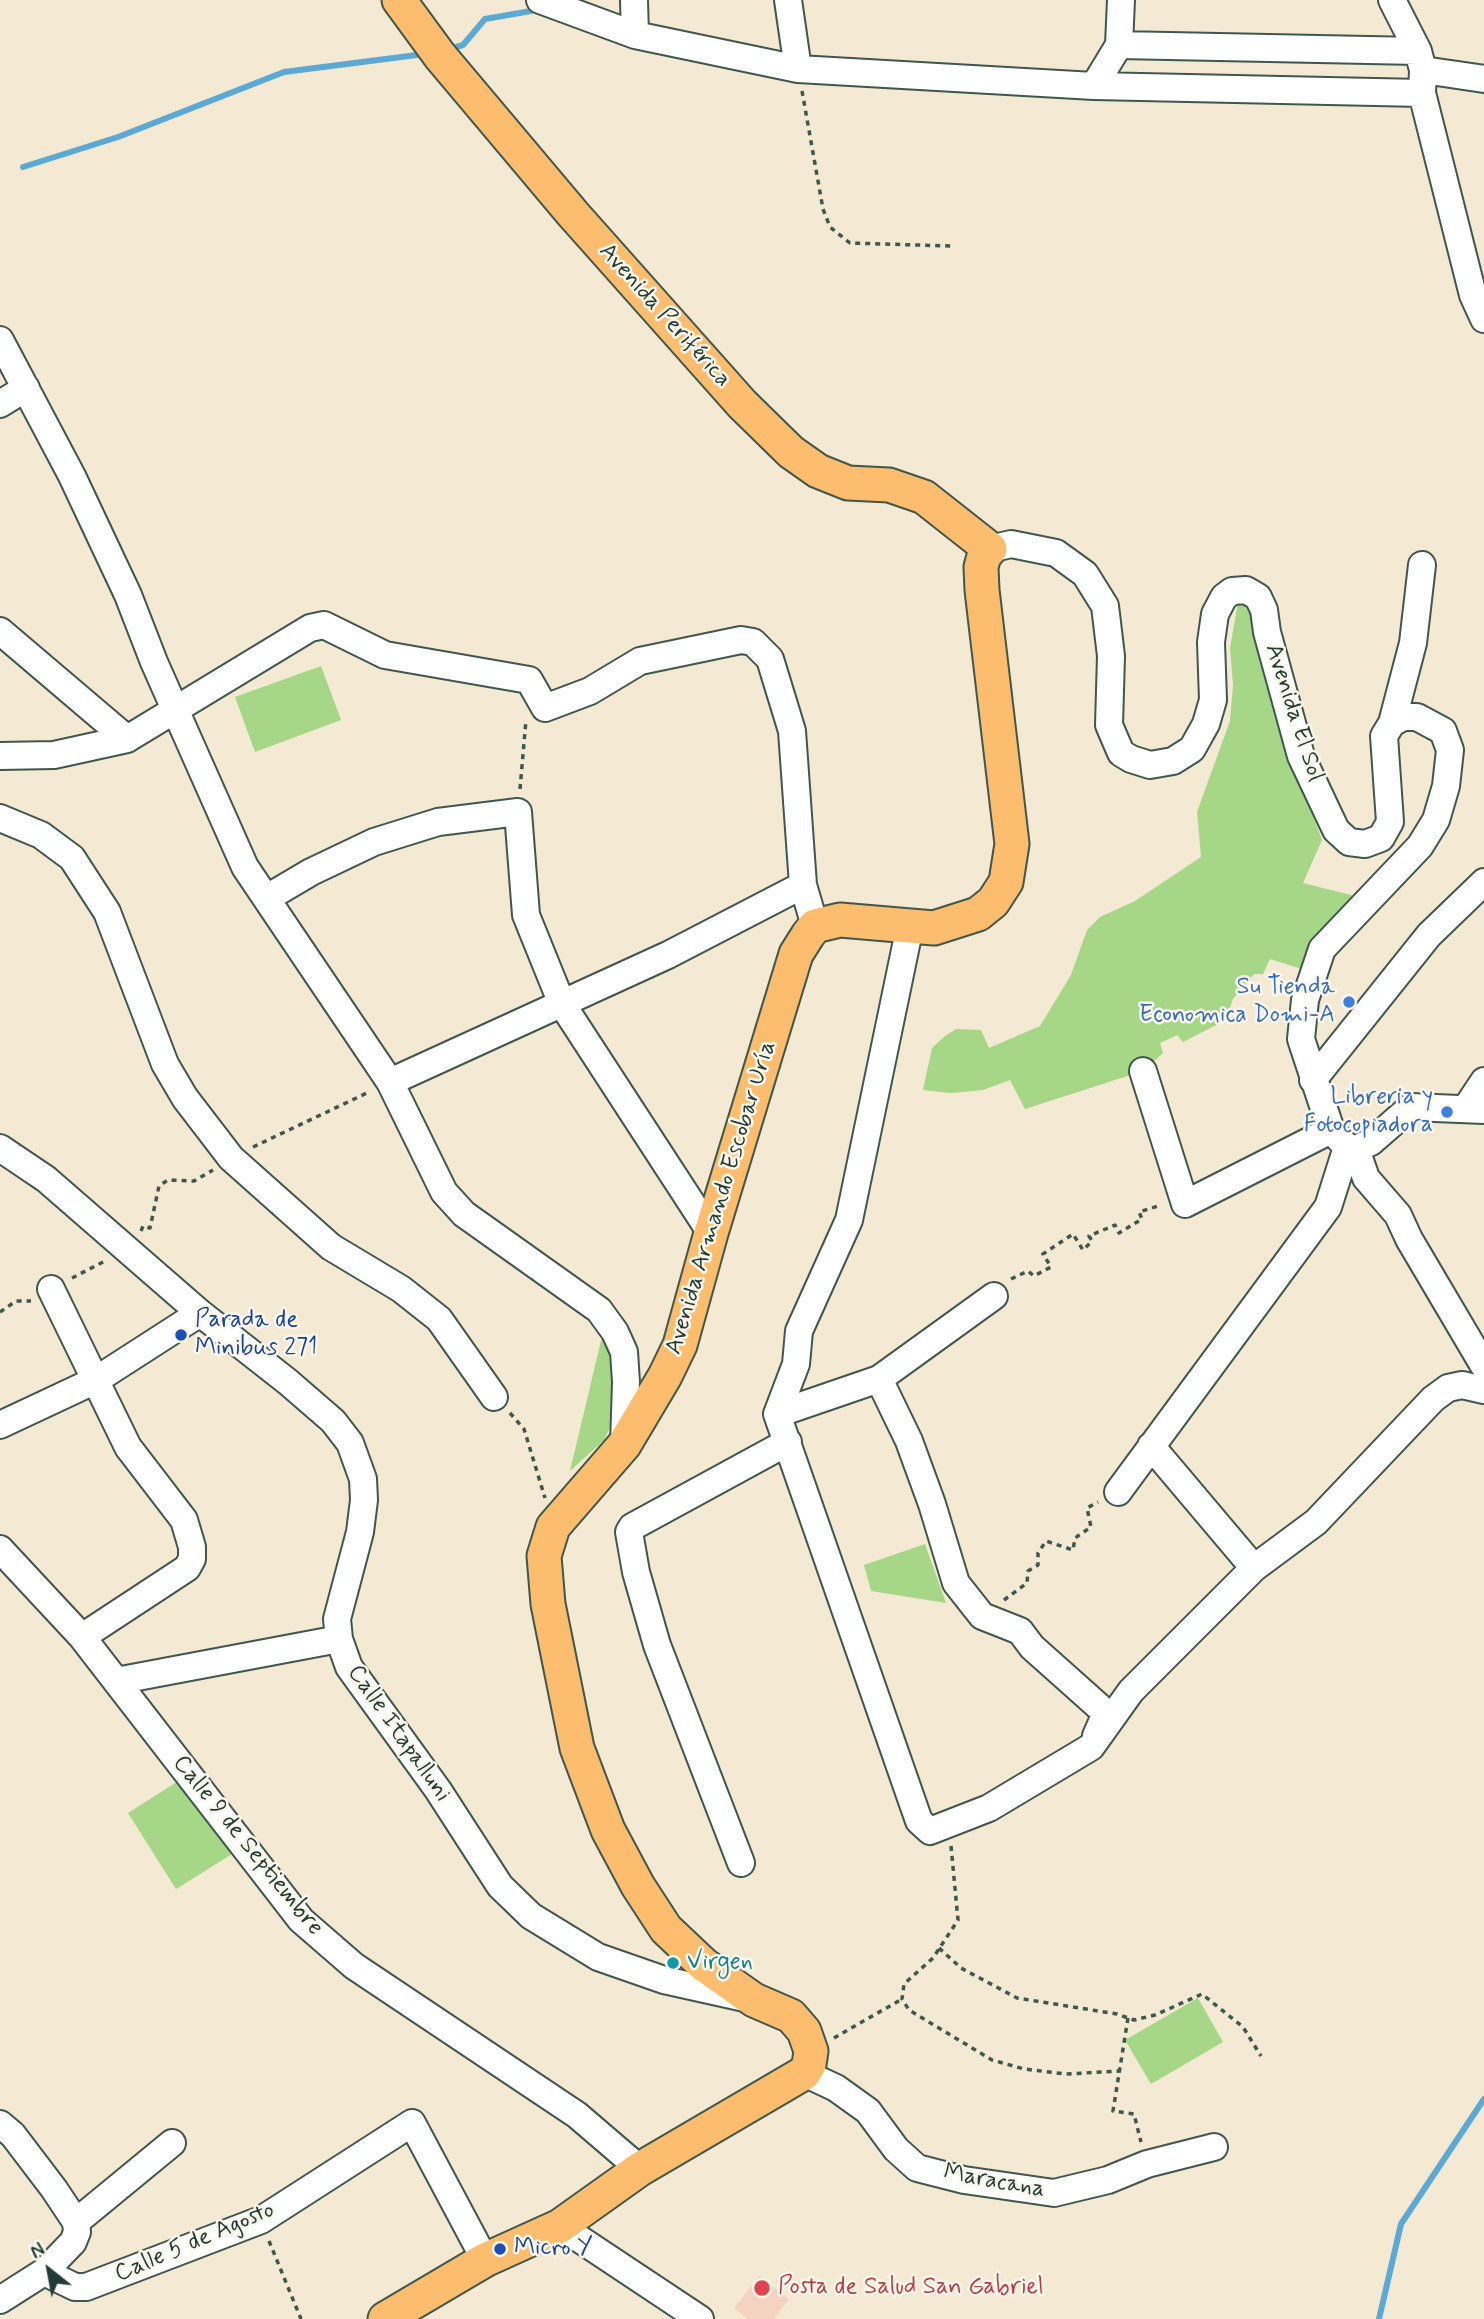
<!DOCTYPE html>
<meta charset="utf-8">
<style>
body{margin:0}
#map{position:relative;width:1484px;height:2319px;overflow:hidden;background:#f4e9d2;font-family:Mynerve,sans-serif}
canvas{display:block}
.north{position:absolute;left:14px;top:2235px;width:70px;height:70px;-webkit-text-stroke:5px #fbf7ec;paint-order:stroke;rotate:329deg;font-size:19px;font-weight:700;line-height:28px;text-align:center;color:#1f3d34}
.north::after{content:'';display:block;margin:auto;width:24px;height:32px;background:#1f3d34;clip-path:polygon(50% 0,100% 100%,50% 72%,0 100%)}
</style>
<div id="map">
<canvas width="1484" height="2319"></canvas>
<div class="north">N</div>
</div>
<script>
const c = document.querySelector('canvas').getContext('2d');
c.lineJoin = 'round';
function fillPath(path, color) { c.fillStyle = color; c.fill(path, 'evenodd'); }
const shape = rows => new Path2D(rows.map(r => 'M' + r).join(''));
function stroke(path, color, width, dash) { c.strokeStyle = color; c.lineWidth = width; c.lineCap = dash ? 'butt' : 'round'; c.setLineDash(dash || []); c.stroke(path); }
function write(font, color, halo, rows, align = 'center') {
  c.font = font + ' Mynerve,sans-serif'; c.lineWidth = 5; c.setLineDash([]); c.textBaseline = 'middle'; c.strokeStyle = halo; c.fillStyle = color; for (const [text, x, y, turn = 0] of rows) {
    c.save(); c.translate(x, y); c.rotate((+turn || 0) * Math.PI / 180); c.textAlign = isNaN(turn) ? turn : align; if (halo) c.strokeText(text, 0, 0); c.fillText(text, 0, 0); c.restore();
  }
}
const built = shape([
 [759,2276,789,2299,774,2319,748,2319,734,2308]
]);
const green = shape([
 [1246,600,1253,607,1299,779,1322,840,1303,883,1359,897,1305,970,1270,959,1263,974,1254,974,1233,999,1226,1020,1183,1042,1177,1035,1160,1043,1163,1053,1143,1071,1025,1109,1010,1080,983,1090,951,1093,923,1090,932,1048,945,1036,956,1029,981,1030,989,1048,1040,1026,1071,975,1087,930,1100,917,1135,901,1201,857,1197,812,1230,721,1233,685,1230,648,1238,602],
 [321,666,341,720,255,752,235,697],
 [610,1303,628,1391,604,1440,570,1471],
 [925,1544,946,1603,871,1591,864,1565],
 [183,1778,232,1854,176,1889,128,1813],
 [1198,1998,1223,2042,1151,2084,1125,2040]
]);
const stream = shape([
 [456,47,463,45,485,19,531,11],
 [23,167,118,137,284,72,417,55],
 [1379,2319,1401,2224,1484,2099]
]);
const path = shape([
 [802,91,823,209,830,227,850,243,951,246],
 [520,789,526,720],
 [253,1147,369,1092],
 [141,1231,143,1226,150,1228,159,1186,168,1180,194,1181,213,1170],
 [72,1278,105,1261],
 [1011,1279,1028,1271,1034,1276,1051,1267,1043,1254,1073,1234,1083,1250,1092,1241,1089,1236,1115,1225,1119,1233,1142,1219,1139,1212,1161,1205],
 [0,1312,16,1301,31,1301],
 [510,1413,524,1429,545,1498],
 [1004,1600,1027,1583,1028,1571,1038,1565,1038,1553,1046,1541,1073,1550,1075,1538,1091,1527,1087,1508,1098,1502],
 [951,1846,958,1920,933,1958,904,1984,902,1999,909,2010,992,2060,1024,2069,1066,2074,1121,2071],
 [939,1948,961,1968,1017,1998,1117,2014,1134,2020,1155,2015,1202,1994,1243,2027,1261,2056],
 [1128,2018,1113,2111,1134,2114,1141,2142],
 [834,2038,902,1999],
 [269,2241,301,2319]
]);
const minor = shape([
 [540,0,635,35,798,69,1094,86,1422,93],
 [634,0,635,35],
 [788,0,798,69],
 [1392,0,1418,51,1423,70,1422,93,1473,295,1484,319],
 [1119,45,1418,51],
 [1423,70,1484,79],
 [1094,86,1119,45,1121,0],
 [0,340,72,476,128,595,154,662,245,867,390,1082,444,1192,464,1214,599,1310,615,1332,624,1352,626,1382,624,1445],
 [0,404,26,388],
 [990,549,1011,544,1056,553,1085,574,1105,606,1111,656,1109,725,1121,753,1131,759,1150,765,1173,761,1192,749,1206,724,1213,700,1211,642,1215,614,1224,597,1232,591,1246,590,1258,597,1264,610,1267,632,1301,756,1336,830,1349,842,1365,844,1381,838,1390,822,1384,736,1392,723,1403,717,1417,717,1443,731,1450,750,1446,786,1436,820,1420,846,1322,949,1305,1000,1301,1039,1331,1130,1347,1147,1356,1149,1371,1142,1411,1107,1484,1110],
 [0,631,127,739],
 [1392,723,1413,643,1422,565],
 [0,756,54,755,127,739,310,628,324,625,385,655,529,680,545,708,590,691,640,661,741,640,753,642,770,659,792,731,803,885,815,926],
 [0,818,41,835,72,858,107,912,165,1064,185,1098,231,1158,331,1247,401,1289,439,1319,494,1397],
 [267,898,311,872,374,842,438,822,518,812,526,915,562,1004,711,1233],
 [910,926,849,1220,799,1331,796,1364,777,1414,919,1821,930,1831,989,1808,1091,1747,1131,1691,1254,1568,1316,1522,1433,1399,1448,1388,1462,1385,1484,1390],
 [1143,1071,1185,1204,1331,1130],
 [1313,1080,1429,935,1484,882],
 [390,1082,668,955,803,885],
 [1466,1108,1484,1081],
 [0,1148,46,1179,200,1313,288,1382,333,1421,350,1443,363,1479,364,1500,360,1532,337,1619,339,1639,349,1667,438,1790,500,1886,531,1916,598,1957,664,1980,745,1998],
 [1356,1149,1366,1178,1398,1215,1409,1239,1484,1366],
 [51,1289,128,1447,184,1520,192,1547,192,1559,187,1568,82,1637],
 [879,1379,909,1441,932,1504,956,1583,982,1616,1020,1631,1032,1647,1106,1713,1096,1736],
 [777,1414,879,1379,994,1296],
 [0,1425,96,1380,200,1313],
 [1151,1446,1254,1568],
 [1118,1492,1328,1207,1347,1147],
 [0,1549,82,1637,301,1920,354,1966,577,2115,640,2169],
 [116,1681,339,1639],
 [741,1863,657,1645,636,1572,629,1532,632,1527,788,1442],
 [804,2073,836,2088,868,2111,896,2149,917,2168,964,2180,1054,2193,1108,2180,1147,2164,1214,2147],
 [0,2124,13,2135,54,2189,76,2222,77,2232,73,2242,44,2272,0,2300],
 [76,2222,172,2143],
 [560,2226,700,2319],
 [44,2272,75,2287,86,2287,261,2220,412,2123,485,2260]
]);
const major = shape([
 [385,2319,485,2260,560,2226,640,2169,804,2073,809,2065,811,2051,804,2031,791,2016,754,2000,703,1964,666,1929,638,1886,608,1830,577,1748,548,1604,544,1556,553,1527,624,1445,665,1376,680,1345,711,1233,796,954,808,935,815,926,840,920,934,928,978,914,993,902,1006,882,1012,844,982,590,981,567,984,556,990,549,924,497,889,485,848,483,818,471,791,452,742,404,573,214,440,56,399,0]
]);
const markers = [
 [1349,1002,7,"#3f7fe0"],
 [1447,1112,7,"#3f7fe0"],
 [181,1335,7,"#1a4fb4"],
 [673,1963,7,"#0f9aa8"],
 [500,2249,7,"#1a4fb4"],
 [762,2288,9,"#e0444e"]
];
const streetNames = [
 ["Avenida Periférica",664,316,48],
 ["Avenida El Sol",1293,713,72],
 ["Avenida Armando Escobar Uría",722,1198,-73],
 ["Calle Itapalluni",398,1734,55],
 ["Calle 9 de Septiembre",247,1846,51],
 ["Maracana",994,2182,10],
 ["Calle 5 de Agosto",195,2243,-23]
];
const shopNames = [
 ["Su Tienda",1335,988],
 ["Economica Domi-A",1335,1016],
 ["Libreria y",1433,1098],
 ["Fotocopiadora",1433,1126]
];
const transitNames = [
 ["Parada de",195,1321],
 ["Minibus 271",195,1349],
 ["Micro Y",514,2249]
];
const cultureNames = [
 ["Virgen",687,1963]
];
const healthNames = [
 ["Posta de Salud San Gabriel",778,2288]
];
fillPath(built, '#f5d3c1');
fillPath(green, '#a5d786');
stroke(stream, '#5ba9d4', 6);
stroke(minor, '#3f574c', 30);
stroke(major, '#3f574c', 37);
stroke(path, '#3f574c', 3.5, [5, 5]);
stroke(minor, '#fff', 26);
stroke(major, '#fcbd6f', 33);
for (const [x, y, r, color] of markers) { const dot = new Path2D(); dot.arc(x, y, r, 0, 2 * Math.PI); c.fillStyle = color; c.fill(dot); stroke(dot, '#fbf7ec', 2.5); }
write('24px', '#1f3d34', '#fbf7ec', streetNames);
write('24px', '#366cbe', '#fbf7ec', shopNames, 'right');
write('24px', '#164399', '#fbf7ec', transitNames, 'left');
write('24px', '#0d838f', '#fbf7ec', cultureNames, 'left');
write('24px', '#be3a42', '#fbf7ec', healthNames, 'left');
</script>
